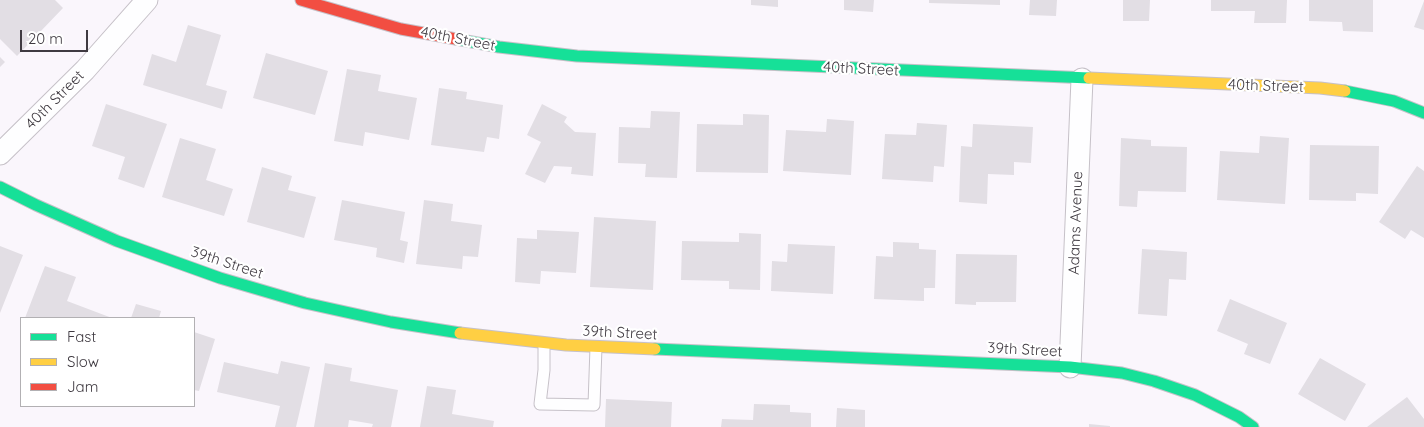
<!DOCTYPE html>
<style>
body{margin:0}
#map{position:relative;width:1424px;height:427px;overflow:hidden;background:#faf6fc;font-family:Quicksand,sans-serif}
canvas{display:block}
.legend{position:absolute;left:20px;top:317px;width:175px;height:90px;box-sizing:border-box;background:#fff;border:1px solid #b2b0b3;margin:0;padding:6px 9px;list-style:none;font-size:15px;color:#3f3a41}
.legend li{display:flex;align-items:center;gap:10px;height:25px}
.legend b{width:25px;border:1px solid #b2b0b3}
.scale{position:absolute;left:20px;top:30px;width:68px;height:22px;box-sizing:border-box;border:2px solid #3f3a41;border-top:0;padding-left:6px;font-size:15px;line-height:18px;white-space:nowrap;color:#3f3a41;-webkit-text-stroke:4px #fff;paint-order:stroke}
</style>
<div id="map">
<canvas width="1424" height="427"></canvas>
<ul class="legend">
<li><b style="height:6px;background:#16e098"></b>Fast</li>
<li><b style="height:6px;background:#ffcf43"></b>Slow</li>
<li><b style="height:6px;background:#f24e42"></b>Jam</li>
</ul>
<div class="scale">20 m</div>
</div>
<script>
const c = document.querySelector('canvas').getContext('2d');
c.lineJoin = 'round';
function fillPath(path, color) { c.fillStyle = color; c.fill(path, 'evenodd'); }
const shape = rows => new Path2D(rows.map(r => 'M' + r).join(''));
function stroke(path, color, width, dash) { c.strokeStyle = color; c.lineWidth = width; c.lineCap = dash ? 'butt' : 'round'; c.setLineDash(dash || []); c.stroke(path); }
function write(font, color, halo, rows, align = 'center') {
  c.font = font + ' Quicksand,sans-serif'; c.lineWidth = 4.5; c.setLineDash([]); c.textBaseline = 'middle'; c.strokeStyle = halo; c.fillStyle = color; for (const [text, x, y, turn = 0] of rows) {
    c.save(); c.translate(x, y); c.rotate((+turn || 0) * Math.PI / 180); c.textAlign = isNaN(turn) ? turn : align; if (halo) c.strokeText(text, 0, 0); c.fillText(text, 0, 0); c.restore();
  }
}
const building = shape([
 [0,0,55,0,63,8,17,56,0,39],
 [751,0,778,0,778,7,751,5],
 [844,0,874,0,873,12,844,10],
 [929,0,1000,0,1000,5,929,3],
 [1030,0,1057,0,1056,16,1029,15],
 [1123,0,1150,0,1149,21,1123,21],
 [1211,0,1287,0,1286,23,1254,23,1255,11,1211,11],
 [1309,0,1373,0,1373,32,1343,31,1342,22,1309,21],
 [1424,1,1424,30,1414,27],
 [188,25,221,35,206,85,227,91,222,109,143,85,152,54,176,62],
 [266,53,328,71,315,115,253,98],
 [0,57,5,62,0,67],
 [347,69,381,75,378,91,417,98,409,140,365,132,363,146,334,141],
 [439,88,467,92,466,99,503,105,499,139,487,137,484,152,431,145],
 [106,104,167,124,144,188,118,179,125,157,92,146],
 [542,104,567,117,564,122,575,132,596,133,593,176,571,174,572,167,554,166,545,183,525,174,541,142,527,135],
 [651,111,680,112,677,178,645,177,646,164,618,163,619,127,650,128],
 [743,114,769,115,768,173,696,172,697,124,743,125],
 [827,119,854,121,851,175,783,171,786,130,826,132],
 [917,123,947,125,944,167,934,166,933,182,882,179,885,134,916,135],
 [973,124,1033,127,1031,163,1014,162,1014,175,988,174,987,204,959,202,961,146,972,147],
 [1260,136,1289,138,1285,204,1217,200,1220,151,1259,153],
 [180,138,216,149,206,180,233,189,224,216,162,197],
 [1121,138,1151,140,1151,146,1187,147,1186,192,1138,191,1137,207,1119,206],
 [1310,145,1379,146,1378,194,1356,193,1356,201,1309,200],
 [1417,166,1424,171,1424,238,1411,230,1405,239,1379,222],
 [262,167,292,176,288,190,316,197,304,238,247,222],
 [342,200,405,212,400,240,408,242,404,263,376,257,377,248,334,240],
 [424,200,453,204,451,221,482,225,478,257,463,256,462,269,416,264],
 [594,217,656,221,653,290,590,287],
 [537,230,579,232,576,273,541,271,540,284,515,282,517,238,537,239],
 [739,233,761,234,760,290,729,289,729,281,681,280,682,241,739,242],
 [893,242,919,243,919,249,936,250,935,288,924,288,924,301,874,299,876,256,893,257],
 [788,244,835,246,833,294,771,291,772,261,787,262],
 [0,246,23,255,0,313],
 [1142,249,1187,252,1186,280,1169,279,1167,316,1138,314],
 [956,254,1017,255,1016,302,976,302,976,305,955,304],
 [45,266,76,277,67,301,112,318,25,318],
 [1230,299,1287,323,1270,364,1244,354,1248,344,1217,331],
 [136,304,161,311,159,318,131,318],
 [194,332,215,339,199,391,194,390],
 [1320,358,1366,384,1345,421,1298,394],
 [281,361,310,367,296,427,275,427,280,406,217,392,224,362,278,374],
 [325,363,352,368,350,381,398,390,391,427,372,427,373,424,349,420,348,427,314,427],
 [427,386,456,390,452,414,494,421,493,427,420,427],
 [1407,397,1424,419,1424,427,1367,427],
 [606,399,672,402,671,427,605,427],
 [754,404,790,405,790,412,811,413,811,427,721,427,722,419,753,420],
 [837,408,865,410,865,427,836,427],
 [1089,424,1110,426,1110,427,1089,427]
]);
const lane = shape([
 [544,343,544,370,540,404,594,405,596,347]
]);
const street = shape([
 [0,154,85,70,147,0],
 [1070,367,1082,79]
]);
const fast = shape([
 [456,39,499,47,577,56,1089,78],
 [1345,91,1394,101,1424,113],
 [0,187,36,205,117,241,220,278,305,303,391,322,460,333],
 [655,349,1070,367,1122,373,1154,381,1195,395,1239,417,1253,427]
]);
const slow = shape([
 [1089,78,1320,88,1345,91],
 [460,333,566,345,655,349]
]);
const jam = shape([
 [301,0,401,29,456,39]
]);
const streetNames = [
 ["40th Street",458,39,11],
 ["40th Street",861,69,3],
 ["40th Street",1266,86,2],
 ["40th Street",55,100,-45],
 ["Adams Avenue",1076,223,-88],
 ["39th Street",227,263,18],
 ["39th Street",620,333,3],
 ["39th Street",1025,350,3]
];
fillPath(building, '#e2dee4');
stroke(lane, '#c6c1c8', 13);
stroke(street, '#c6c1c8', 23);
stroke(fast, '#c6c1c8', 13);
stroke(slow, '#c6c1c8', 13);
stroke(jam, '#c6c1c8', 13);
stroke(lane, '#fefeff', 11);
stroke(street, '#fefeff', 21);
stroke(fast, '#16e098', 11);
stroke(slow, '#ffcf43', 11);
stroke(jam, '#f24e42', 11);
write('15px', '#3f3a41', '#fff', streetNames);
</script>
